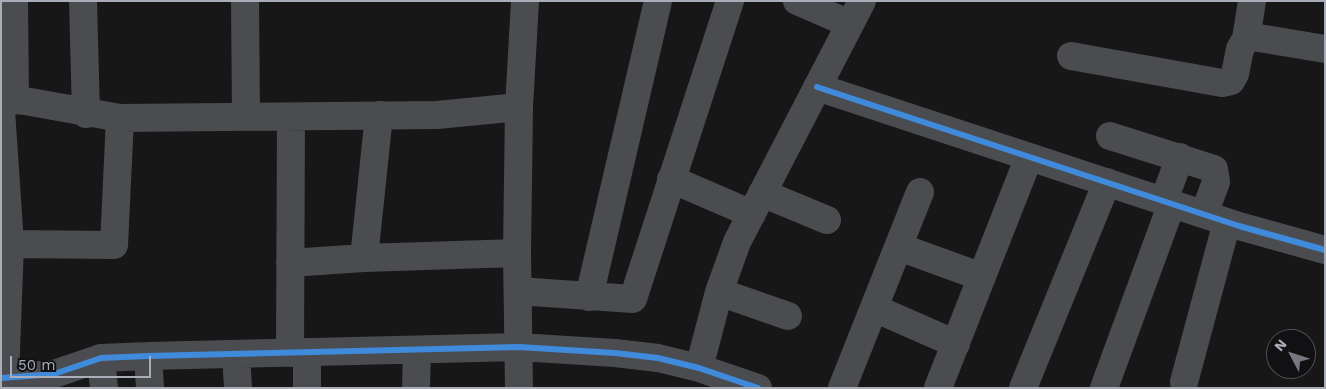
<!DOCTYPE html>
<style>
body{margin:0}
#map{position:relative;width:1326px;height:389px;overflow:hidden;background:#171717;font-family:"Work Sans",sans-serif}
canvas{display:block}
.frame{position:absolute;inset:0;border:2px solid #a8adb8;pointer-events:none}
.north{position:absolute;left:1266px;top:329px;width:50px;height:50px;box-sizing:border-box;background:#111113;border:1px solid #4d4f55;border-radius:50%;rotate:310deg;font-size:14px;font-weight:700;line-height:20px;text-align:center;color:#a8adb8}
.north::after{content:'';display:block;margin:auto;width:18px;height:22px;background:#757880;clip-path:polygon(50% 0,100% 100%,50% 72%,0 100%)}
.scale{position:absolute;left:10px;top:356px;width:141px;height:22px;box-sizing:border-box;border:2px solid #a8adb8;border-top:0;padding-left:6px;font-size:15px;line-height:18px;white-space:nowrap;color:#a8adb8;-webkit-text-stroke:4px #111113;paint-order:stroke}
</style>
<div id="map">
<canvas width="1326" height="389"></canvas>
<div class="frame"></div>
<div class="north">N</div>
<div class="scale">50 m</div>
</div>
<script>
const c = document.querySelector('canvas').getContext('2d');
c.lineJoin = 'round';
const shape = rows => new Path2D(rows.map(r => 'M' + r).join(''));
function stroke(path, color, width, dash) { c.strokeStyle = color; c.lineWidth = width; c.lineCap = dash ? 'butt' : 'round'; c.setLineDash(dash || []); c.stroke(path); }
const minor = shape([
 [14,1,15,100],
 [83,1,86,114],
 [245,1,246,117],
 [797,1,850,24],
 [1246,39,1252,1],
 [1071,56,1222,83,1231,81,1235,74,1240,49,1246,39,1253,37,1325,49],
 [817,87,1239,226,1325,250],
 [1,99,25,101,120,118,437,115,519,107],
 [1,110,10,244,5,378],
 [1110,136,1214,169,1216,182,1204,214],
 [671,179,752,214],
 [762,193,827,220],
 [1164,200,1180,157],
 [10,244,114,245,120,118],
 [899,247,982,277],
 [364,258,379,115],
 [290,263,364,258,517,253],
 [518,291,633,299,730,1],
 [719,292,788,316],
 [589,297,658,1],
 [874,308,956,344],
 [290,353,291,117],
 [236,354,238,388],
 [148,356,150,388],
 [101,358,104,388],
 [699,368,719,292,737,242,862,1],
 [1,378,54,374,101,358,148,356,519,347,615,353,658,358,699,368,758,388],
 [1184,382,1227,222],
 [307,388,307,352],
 [416,388,417,350],
 [519,388,517,253,519,107,525,1],
 [842,388,920,192],
 [938,388,1029,157],
 [1023,388,1107,182],
 [1104,388,1172,203]
]);
const cycleway = shape([
 [817,87,1239,226,1325,250],
 [1,378,54,374,101,358,148,356,519,347,615,353,658,358,699,368,758,388]
]);
stroke(minor, '#4b4c50', 28);
stroke(cycleway, '#408adc', 6);
</script>
